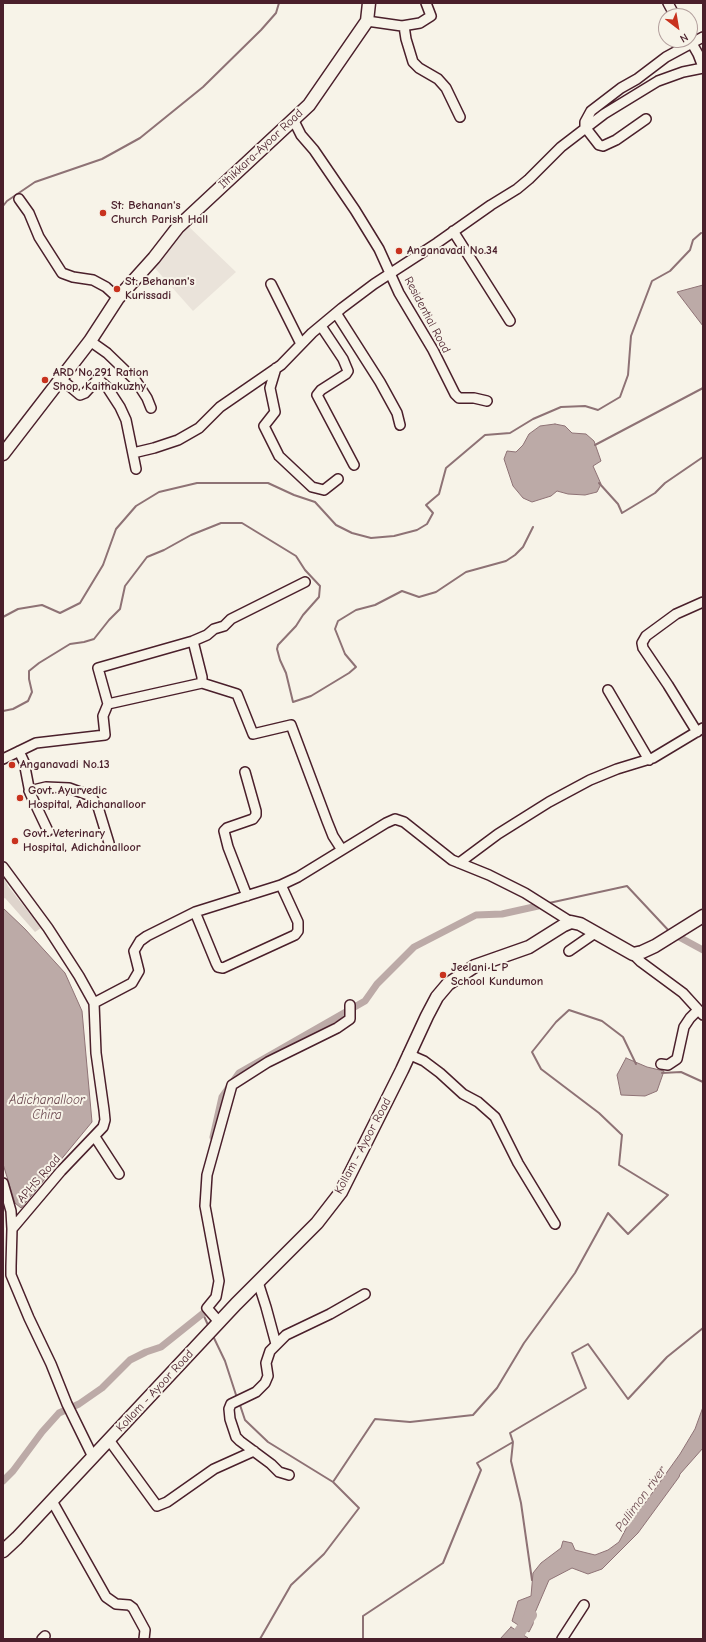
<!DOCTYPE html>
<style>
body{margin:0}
#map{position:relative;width:706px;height:1642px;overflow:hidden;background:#f7f3e8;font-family:"Comic Neue",sans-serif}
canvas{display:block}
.frame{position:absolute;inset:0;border:4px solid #4a1f2b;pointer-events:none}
.north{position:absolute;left:658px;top:8px;width:40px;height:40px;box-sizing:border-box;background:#f7f3e8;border:1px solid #b29e9c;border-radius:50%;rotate:149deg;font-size:11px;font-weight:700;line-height:16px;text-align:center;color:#4a1f2b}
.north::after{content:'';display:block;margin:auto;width:14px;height:18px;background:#c8321e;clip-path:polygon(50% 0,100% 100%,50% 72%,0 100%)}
</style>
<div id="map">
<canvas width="706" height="1642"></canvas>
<div class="frame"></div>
<div class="north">N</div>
</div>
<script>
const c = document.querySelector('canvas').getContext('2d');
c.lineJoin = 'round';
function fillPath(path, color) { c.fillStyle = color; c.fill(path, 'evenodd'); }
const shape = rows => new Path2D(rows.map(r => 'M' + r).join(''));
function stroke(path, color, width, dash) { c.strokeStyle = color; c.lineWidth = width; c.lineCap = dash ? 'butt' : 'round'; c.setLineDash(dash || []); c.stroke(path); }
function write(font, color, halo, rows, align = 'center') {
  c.font = font + ' "Comic Neue",sans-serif'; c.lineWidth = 4; c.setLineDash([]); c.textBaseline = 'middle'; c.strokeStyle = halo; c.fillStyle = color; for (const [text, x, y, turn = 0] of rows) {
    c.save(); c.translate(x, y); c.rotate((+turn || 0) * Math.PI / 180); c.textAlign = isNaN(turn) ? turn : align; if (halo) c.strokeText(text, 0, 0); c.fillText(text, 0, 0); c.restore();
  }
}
const built = shape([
 [185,223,236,272,193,311,153,266]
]);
const green = shape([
 [3,876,8,886,41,928,35,932,5,898,3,899]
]);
const water = shape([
 [703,285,703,326,677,292,703,285],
 [555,424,565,426,572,433,586,434,594,441,601,461,593,466,601,484,597,492,585,495,568,494,557,491,551,496,532,502,523,498,513,486,504,459,507,451,516,452,523,445,529,434,540,426,555,424],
 [3,908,25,929,65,973,82,1011,92,1122,21,1208,15,1203,3,1164,3,908],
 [626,1058,647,1067,664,1071,657,1091,645,1096,621,1095,617,1075,626,1058],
 [703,1407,703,1448,680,1474,679,1477,638,1533,602,1569,588,1574,572,1568,549,1580,534,1615,533,1624,529,1632,512,1621,518,1601,531,1596,533,1573,541,1563,561,1548,563,1541,572,1543,575,1550,595,1555,608,1550,619,1542,638,1506,645,1503,680,1454,695,1429,703,1407],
 [511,1627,528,1638,527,1639,500,1639,511,1627]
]);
const stream = shape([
 [3,206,7,201,35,182,102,159,140,138,203,87,261,30,276,13,279,3],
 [595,445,703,388],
 [599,483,618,504,622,513,655,493,665,483,703,457],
 [3,617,18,609,42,605,60,613,80,603,103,565,116,529,136,506,159,492,197,483,268,483,294,495,315,502,336,525,352,533,371,538,394,536,417,530,427,524,433,513,426,505,439,494,446,468,485,435,510,433,533,419,561,407,585,406,598,410,620,397,628,375,631,336,652,281,670,271,690,250,693,240,701,233],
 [3,711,13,709,28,701,32,692,29,679,29,671,39,663,70,644,84,642,94,639,109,620,120,609,125,586,147,557,164,550,191,535,221,523,242,523,296,556,305,570,320,586,319,597,303,615,296,626,278,645,277,649,280,660,286,673,293,702,311,696,349,673,356,667,345,654,335,629,338,621,356,610,375,605,402,591,419,597,436,592,466,572,506,561,515,555,523,547,533,527],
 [549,903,627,886,670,932],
 [662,1073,681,1072,703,1082],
 [203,1314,208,1325],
 [213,1336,225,1361,237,1398],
 [239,1402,245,1420,268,1442,333,1482,359,1508,324,1554,291,1585,260,1639],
 [513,1442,511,1461,521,1503,532,1580],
 [333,1482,375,1419,410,1422,473,1415,497,1388,524,1343,575,1273,608,1213,628,1234,668,1195,619,1165,622,1135,599,1113,541,1069,532,1052,556,1022,569,1010,602,1021,623,1037,636,1064],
 [363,1639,363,1616,443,1563,481,1470,477,1463,513,1442,510,1433,586,1388,572,1353,588,1344,628,1399,667,1357,703,1328]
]);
const canal = shape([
 [679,937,703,950],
 [213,1137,222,1097,239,1073,365,1001,377,984,414,947,476,915,502,914,538,906],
 [3,1481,13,1471,42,1432,59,1413,79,1404,102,1388,130,1360,146,1352,161,1347,211,1307]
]);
const river = shape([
 [515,1639,531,1615]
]);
const minor = shape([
 [668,3,675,16],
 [367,21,402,26,420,23,431,16,426,3],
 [404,26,406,39,413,62,419,68,438,79,446,88,460,117],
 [690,40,698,54,703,67],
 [293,119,301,135,314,150,355,210,379,249,399,293,433,350,455,394,459,398,474,398,487,401],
 [646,119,616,140,603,146,599,145,585,127,585,122,591,111,621,88,637,79,666,57,703,37],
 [19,199,29,213,39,237,62,273,73,277,93,280,106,287,118,298],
 [453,231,510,321],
 [271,284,301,344],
 [336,313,380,382,397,413,400,425],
 [321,326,343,359,348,371,346,374,321,390,317,395,354,465],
 [90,341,107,353,136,381,147,398,151,408],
 [276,368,270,388,275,412,264,426,279,456,312,487,324,490,338,479],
 [61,379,80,395,85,393,96,381,100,381,107,387,120,407,126,420,136,469],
 [133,453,154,448,178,440,199,428,220,407,281,365,312,333,342,308,374,284,437,243,491,205,517,189,529,179,561,147,604,114,658,81,683,72,703,68],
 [202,683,237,694,253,734,291,725,327,821,333,836,342,850],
 [608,690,649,760],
 [108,704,98,668,193,641],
 [697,732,668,685,643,648,642,643,646,636,676,614,703,602],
 [19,751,24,762,30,793,48,831],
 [3,759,36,743,105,735,103,716,108,704,202,683,202,677,193,641,207,635,214,629,224,626,231,619,305,582],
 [245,772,256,811,256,815,253,819,227,828,224,831,228,847,247,896],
 [29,791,46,787,69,788,91,796,98,807,109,843],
 [459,863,498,834,549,802,590,780,617,769,653,758,703,728],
 [3,867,48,928,79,976,94,1003,132,983,139,971,134,951,140,941,147,936,195,912,281,885,298,877,386,823,395,819,404,822,452,860,489,875,525,893,571,922],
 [195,912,216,963,218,967,223,968,295,935,298,931,298,922,281,885],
 [569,951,595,933],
 [633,954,641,962,683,993,703,1015],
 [408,1054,424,1061,440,1073,463,1094,478,1102,495,1117,518,1163,555,1224],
 [661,1064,668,1065,677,1059,684,1027,690,1018,698,1010],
 [95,1137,119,1174],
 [3,1183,11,1211,12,1229],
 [258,1282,266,1307,276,1344],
 [219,1322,207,1308,216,1297,219,1281,205,1206,207,1175,232,1085,268,1062,337,1028,350,1019,350,1005],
 [109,1440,157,1506,167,1502,214,1469,254,1451],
 [93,1457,67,1404,51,1364,29,1318,11,1275,11,1266,12,1229,61,1171,103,1127,105,1120,104,1110,96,1053,94,1003],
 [289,1475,279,1472,271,1464,240,1441,236,1437,230,1419,229,1409,231,1404,256,1392,265,1383,268,1376,266,1363,270,1351,286,1335,330,1314,365,1294],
 [52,1501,106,1597,116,1604,129,1605,133,1608,145,1630,144,1639],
 [42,1639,45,1636],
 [562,1639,584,1605]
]);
const major = shape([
 [3,454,90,341,118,298,154,258,178,227,309,105,367,21,369,3],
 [3,1551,17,1538,236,1304,317,1223,341,1192,402,1070,427,1016,437,997,448,984,475,966,529,947,564,925,571,922,580,924,633,954,642,952,655,946,703,916]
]);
const markers = [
 [103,213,4,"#c8321e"],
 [399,251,4,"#c8321e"],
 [117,289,4,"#c8321e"],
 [45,380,4,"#c8321e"],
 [12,765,4,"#c8321e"],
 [20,798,4,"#c8321e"],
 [15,841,4,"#c8321e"],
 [443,975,4,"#c8321e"]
];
const streetNames = [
 ["Ithikkara-Ayoor Road",261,149,-43],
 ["Residential Road",427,315,62],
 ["Kollam - Ayoor Road",363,1146,-62],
 ["APHS Road",39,1179,-49],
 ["Kollam - Ayoor Road",155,1391,-47]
];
const poiNames = [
 ["St: Behanan's",111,206],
 ["Church Parish Hall",111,220],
 ["Anganavadi No.34",407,251],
 ["St: Behanan's",125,282],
 ["Kurissadi",125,296],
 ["ARD No.291 Ration",53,373],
 ["Shop, Kaithakuzhy",53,387],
 ["Anganavadi No.13",20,765],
 ["Govt. Ayurvedic",28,791],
 ["Hospital, Adichanalloor",28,805],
 ["Govt. Veterinary",23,834],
 ["Hospital, Adichanalloor",23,848],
 ["Jeelani L P",451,968],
 ["School Kundumon",451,982]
];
const waterNames = [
 ["Adichanalloor",47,1100],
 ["Chira",47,1115],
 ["Pallimon river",641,1499,-54]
];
fillPath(built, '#eae3da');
fillPath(green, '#ded4cc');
fillPath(water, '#bcaaa7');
stroke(water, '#8e7275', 1);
stroke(stream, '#8e7275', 2);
stroke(canal, '#bcaaa7', 7);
stroke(river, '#bcaaa7', 12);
stroke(minor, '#4a1f2b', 12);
stroke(major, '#4a1f2b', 15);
stroke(minor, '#f7f3e8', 9);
stroke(major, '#f7f3e8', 12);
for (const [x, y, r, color] of markers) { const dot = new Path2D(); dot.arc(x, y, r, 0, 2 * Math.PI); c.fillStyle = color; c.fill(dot); stroke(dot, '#f7f3e8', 1.5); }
write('12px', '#4a1f2b', '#f7f3e8', streetNames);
write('bold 12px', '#4a1f2b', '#f7f3e8', poiNames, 'left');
write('italic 13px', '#6c4950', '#f7f3e8', waterNames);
</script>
